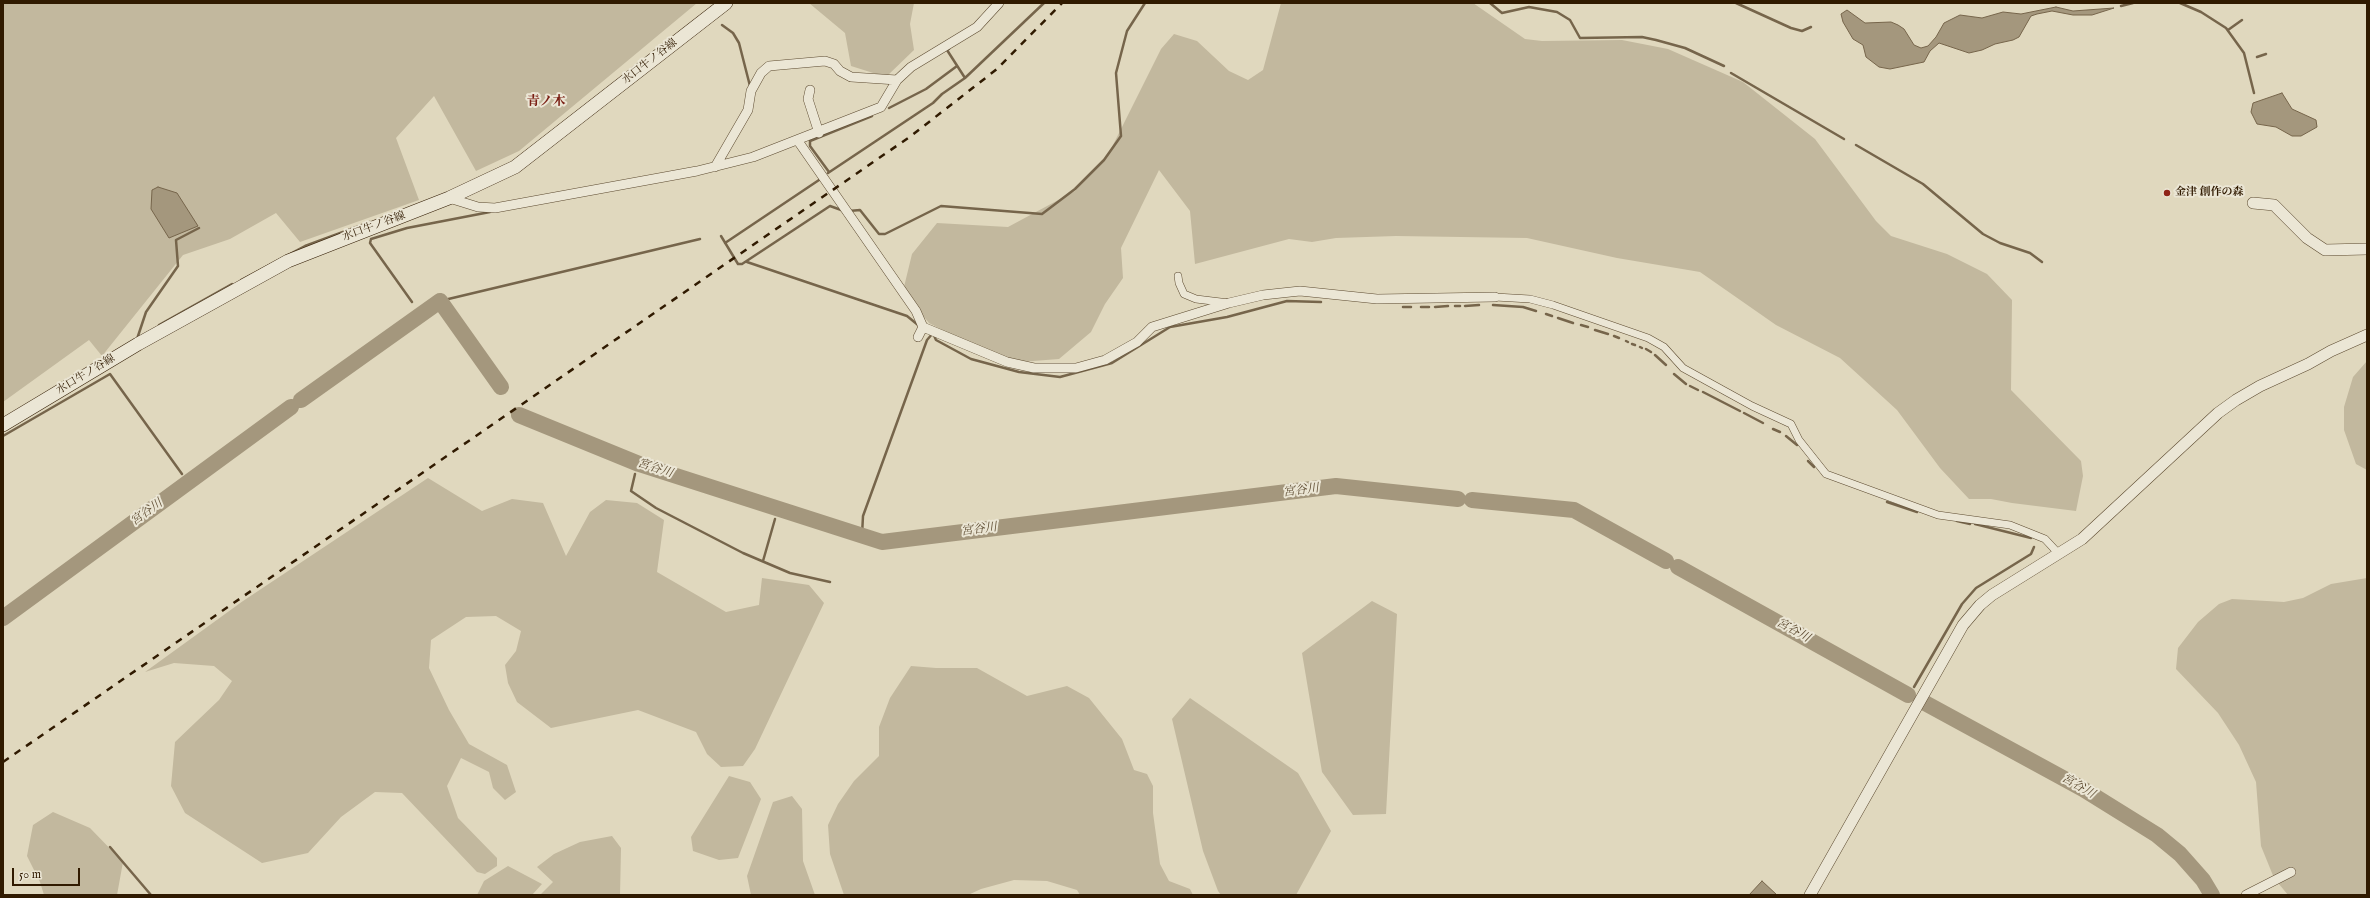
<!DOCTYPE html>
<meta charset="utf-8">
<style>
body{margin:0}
#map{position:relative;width:2370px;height:898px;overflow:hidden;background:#e0d8be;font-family:"IM FELL English",serif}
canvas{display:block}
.frame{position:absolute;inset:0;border:4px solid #301a00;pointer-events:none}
.scale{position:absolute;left:12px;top:868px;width:68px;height:18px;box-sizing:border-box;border:2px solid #301a00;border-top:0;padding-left:5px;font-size:12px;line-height:14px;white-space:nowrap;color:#301a00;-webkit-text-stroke:3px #ebe6d5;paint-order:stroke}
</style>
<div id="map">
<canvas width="2370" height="898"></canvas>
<div class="frame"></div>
<div class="scale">50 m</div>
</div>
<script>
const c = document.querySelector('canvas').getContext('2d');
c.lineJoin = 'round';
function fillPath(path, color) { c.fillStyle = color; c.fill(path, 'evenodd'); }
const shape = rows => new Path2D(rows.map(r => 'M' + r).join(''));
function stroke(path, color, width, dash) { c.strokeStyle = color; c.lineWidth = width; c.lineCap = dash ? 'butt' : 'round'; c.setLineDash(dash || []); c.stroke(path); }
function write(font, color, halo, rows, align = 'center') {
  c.font = font + ' "IM FELL English","Noto Serif JP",serif'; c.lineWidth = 4; c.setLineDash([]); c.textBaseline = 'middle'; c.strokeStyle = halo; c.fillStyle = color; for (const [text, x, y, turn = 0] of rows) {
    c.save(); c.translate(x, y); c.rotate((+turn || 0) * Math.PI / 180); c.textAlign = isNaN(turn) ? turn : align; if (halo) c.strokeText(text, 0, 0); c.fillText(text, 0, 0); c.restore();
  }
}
const green = shape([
 [3,3,697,3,519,151,476,171,434,96,396,138,419,200,300,242,276,213,230,239,183,255,102,356,89,340,3,402],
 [809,3,914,3,910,24,914,50,886,77,851,66,845,33],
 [1281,3,1473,3,1525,39,1542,41,1622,40,1668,49,1743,82,1815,139,1876,221,1891,236,1947,254,1987,274,2012,300,2011,390,2081,461,2083,476,2076,511,2012,503,1991,499,1969,499,1940,468,1897,410,1840,358,1776,325,1700,272,1617,258,1527,238,1396,236,1336,238,1312,242,1289,239,1195,264,1190,211,1159,170,1121,248,1123,278,1105,304,1091,332,1059,359,1020,362,968,343,929,323,903,291,912,254,937,223,1008,227,1075,191,1108,155,1161,49,1174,34,1197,41,1229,71,1248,80,1263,70],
 [2367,361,2367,470,2356,464,2344,430,2344,407,2353,377],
 [428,478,482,511,512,499,543,503,566,556,590,512,606,500,637,503,664,520,657,572,726,612,759,605,762,578,809,585,824,603,755,749,743,766,721,767,707,754,696,732,638,710,551,728,517,702,508,683,505,665,516,651,521,631,496,616,466,617,431,640,429,668,449,710,469,744,507,765,516,792,505,800,493,788,489,772,461,758,447,786,458,818,497,858,497,866,485,874,477,872,402,793,375,792,341,817,308,853,262,863,185,813,171,786,175,742,219,700,232,681,214,666,174,663,145,672,243,601],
 [2367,578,2367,895,2288,895,2274,878,2261,846,2256,782,2239,745,2218,713,2176,669,2178,648,2198,622,2219,604,2232,599,2284,602,2303,598,2331,584],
 [1372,601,1397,614,1386,814,1353,815,1322,772,1302,653],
 [911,666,936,668,977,668,1027,696,1067,686,1089,698,1122,739,1134,770,1147,774,1153,786,1153,813,1160,864,1169,881,1190,889,1193,895,1080,895,1077,890,1047,881,1014,880,981,889,968,895,844,895,830,854,828,825,838,804,854,781,879,756,879,727,890,698],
 [1190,698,1298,773,1331,831,1296,895,1221,895,1218,891,1203,851,1172,719],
 [729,776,750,782,761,799,738,858,719,860,693,851,691,837],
 [792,796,802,809,803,861,815,895,751,895,747,876,773,802],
 [53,812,90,828,123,862,117,895,44,895,40,882,27,856,33,825],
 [612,836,621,848,620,895,540,895,553,882,537,867,554,854,580,842],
 [508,866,542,884,532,895,477,895,484,881]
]);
const water = shape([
 [2056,7,2073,11,2114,8,2092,15,2073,15,2052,11,2037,14,2031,16,2019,37,2013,40,1995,44,1982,50,1969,53,1939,43,1930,51,1924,62,1890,69,1879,67,1866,57,1863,45,1853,39,1843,22,1841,14,1847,10,1865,23,1891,22,1898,25,1904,29,1914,45,1921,48,1928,46,1936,37,1944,23,1960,15,1982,18,2003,12,2021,14,2056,7],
 [2282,93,2292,109,2316,120,2317,127,2301,136,2292,136,2276,127,2257,124,2251,112,2253,103,2282,93],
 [158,187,177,193,198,226,169,238,151,209,152,190,158,187],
 [1762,881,1777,895,1749,895,1762,881]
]);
const stream = shape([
 [1490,3,1502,13,1529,7,1557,12,1570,20,1580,38,1642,37,1656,40,1685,48,1724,66],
 [1736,3,1791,28,1802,31,1811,27],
 [2180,3,2201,12,2226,28,2244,53,2254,93],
 [2121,6,2133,3],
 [722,25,733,33,739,43,750,86],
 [2228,30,2242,20],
 [2257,57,2266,54],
 [1731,73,1844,139],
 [965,78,1044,3],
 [889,108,926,89,957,66],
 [1856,145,1923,184,1983,234,2000,243,2030,253,2042,262],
 [829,172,810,146,810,141,872,116],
 [828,173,933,103,942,94,965,78,947,50,949,49],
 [849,211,860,210,879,234,885,234,941,206,1042,214,1075,189,1104,160,1121,136,1116,73,1127,31,1145,3],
 [721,236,738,264,742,264,830,206,844,211],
 [725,243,819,180],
 [747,262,907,316,918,325],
 [241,280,305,246,370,222],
 [440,301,700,239],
 [412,302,370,243,371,239,407,228,490,212],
 [1493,305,1523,307,1536,311],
 [1455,306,1460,306],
 [1465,306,1479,305],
 [1403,307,1411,307],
 [1421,307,1429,307],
 [1435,307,1448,306],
 [1546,314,1552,316],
 [1558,318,1573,323],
 [159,325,232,284],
 [1581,325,1588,327],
 [1595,330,1608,334],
 [1614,336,1619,338],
 [137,339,146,312,178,266,176,240,199,228],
 [1626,341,1628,342],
 [1632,344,1635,345],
 [1640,347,1642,348],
 [1646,349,1651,352],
 [1655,355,1666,365],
 [1674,374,1686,384],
 [1690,386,1698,390],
 [1703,392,1740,411],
 [1744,413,1763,423],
 [1773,429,1780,432],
 [3,436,110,374,182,474],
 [1786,436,1797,445],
 [1808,461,1814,467],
 [635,474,631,491,656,508,743,553,790,573,830,582],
 [1887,502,1917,512],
 [1957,521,1970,524],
 [1975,524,2031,538],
 [862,535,863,516,927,340,933,333,936,340,971,359,1019,372,1060,377,1112,363,1170,327,1227,317,1287,301,1321,302],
 [763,561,775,519],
 [1914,687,1962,604,1976,588,2031,554,2034,547],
 [110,847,151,895]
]);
const river = shape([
 [301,400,440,301,501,387],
 [519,415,639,464,882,542,1336,486,1458,499],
 [1472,500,1574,510,1666,561],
 [1678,567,1908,695],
 [3,618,291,407],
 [1925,703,2083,789,2157,835,2180,854,2203,880,2212,895]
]);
const pedestrian = shape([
 [1178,276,1179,283,1184,294,1196,299,1229,303],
 [1495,297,1530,299,1553,305,1648,338,1664,347,1683,368,1752,406,1791,424,1799,440,1826,474,1938,515,2010,525,2045,539,2058,553]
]);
const minor = shape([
 [810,90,808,99,819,133],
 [798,141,916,311,923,327,1007,362,1034,368,1076,368,1105,360,1137,342,1152,327,1229,303,1263,295,1300,291,1377,299,1495,297],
 [715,167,748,110,751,91,761,73,769,66,825,61,834,64,840,71,851,77,897,80],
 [449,198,478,207,495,208,697,171,753,157,881,107,897,80,911,67,977,27,999,3],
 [918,337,923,327],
 [2246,895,2291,872]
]);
const tertiary = shape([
 [2253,203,2274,205,2307,238,2325,250,2367,249],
 [1810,895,1963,625,1980,605,1992,595,2082,539,2218,413,2236,400,2260,386,2308,364,2331,351,2367,335]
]);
const secondary = shape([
 [3,425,138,344,288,261,449,198,515,167,726,3]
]);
const rail = shape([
 [3,762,911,136,997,69,1062,3]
]);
const markers = [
 [2167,193,4,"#8f2418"]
];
const streetNames = [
 ["水口牛ノ谷線",650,62,-38],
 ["水口牛ノ谷線",374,227,-20],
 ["水口牛ノ谷線",86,375,-31]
];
const poiNames = [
 ["金津 創作の森",2175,193]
];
const waterNames = [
 ["宮谷川",655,469,18],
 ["宮谷川",1301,491,-7],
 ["宮谷川",147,513,-36],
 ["宮谷川",979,530,-7],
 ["宮谷川",1793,631,29],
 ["宮谷川",2078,787,30]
];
const quarterNames = [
 ["青ノ木",546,102]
];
fillPath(green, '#c2b89e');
fillPath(water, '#a4977d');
stroke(water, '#76654b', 1);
stroke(stream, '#76654b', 2.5);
stroke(river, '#a4977d', 16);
stroke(pedestrian, '#5c4a30', 8);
stroke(minor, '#5c4a30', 10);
stroke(tertiary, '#5c4a30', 12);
stroke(secondary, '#301a00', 14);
stroke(pedestrian, '#ebe6d5', 7);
stroke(minor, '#ebe6d5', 9);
stroke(tertiary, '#ebe6d5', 11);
stroke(secondary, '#ebe6d5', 13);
stroke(rail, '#301a00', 2.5, [7, 7]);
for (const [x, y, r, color] of markers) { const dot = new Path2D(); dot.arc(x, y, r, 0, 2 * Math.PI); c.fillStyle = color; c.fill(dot); stroke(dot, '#ebe6d5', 1.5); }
write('11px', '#301a00', '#ebe6d5', streetNames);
write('bold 11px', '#301a00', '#ebe6d5', poiNames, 'left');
write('italic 12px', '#5e4c32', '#ebe6d5', waterNames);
write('bold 13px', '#7a1f14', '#ebe6d5', quarterNames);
</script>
